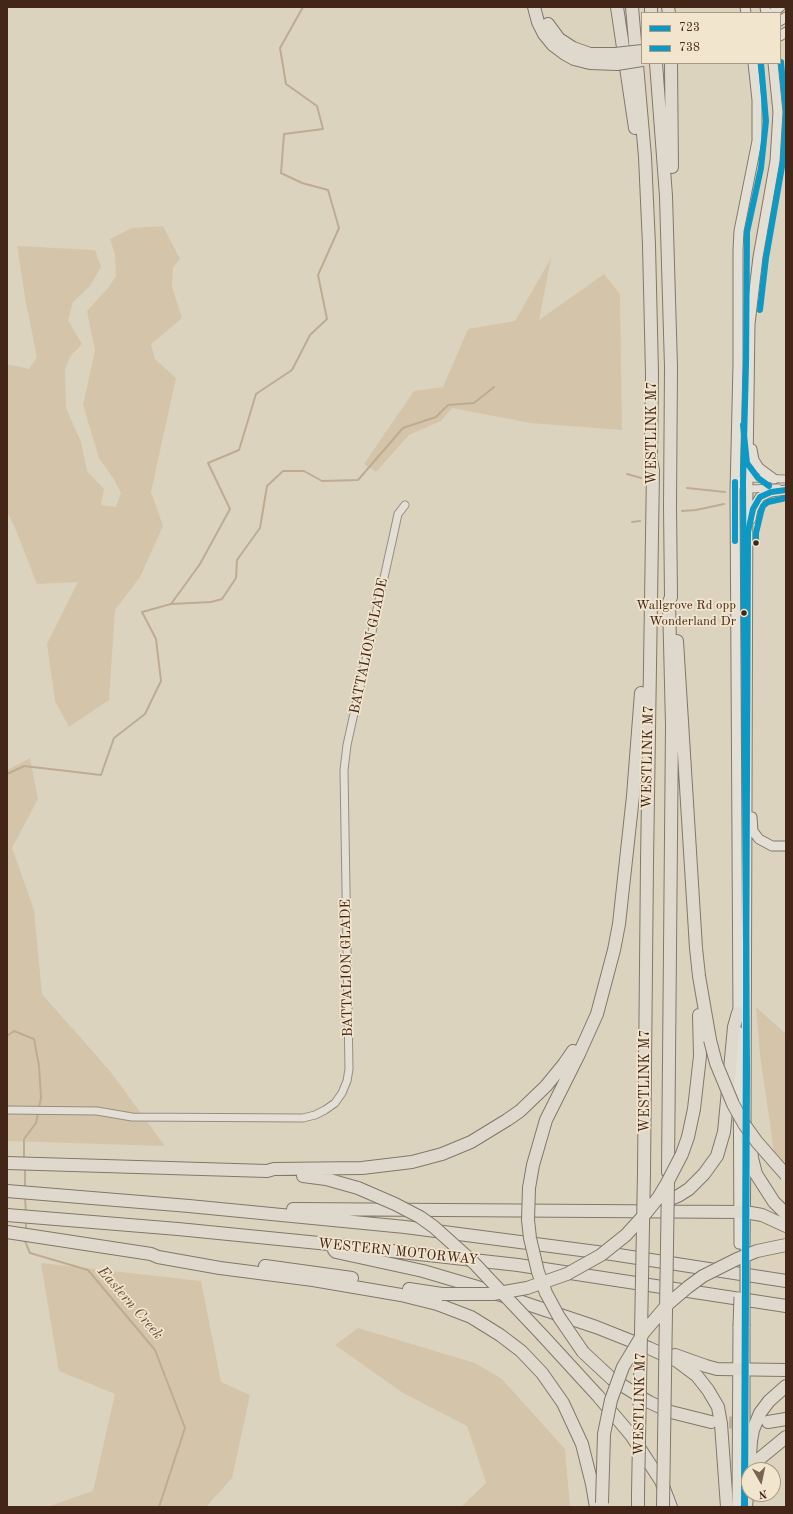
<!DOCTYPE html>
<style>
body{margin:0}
#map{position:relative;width:793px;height:1514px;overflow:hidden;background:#dcd3bf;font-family:"Old Standard TT",serif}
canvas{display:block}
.frame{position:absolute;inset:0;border:8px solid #442618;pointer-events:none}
.legend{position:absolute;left:641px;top:12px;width:140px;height:52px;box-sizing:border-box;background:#f1e5cd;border:1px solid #ac9985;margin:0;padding:5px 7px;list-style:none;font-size:12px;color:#442618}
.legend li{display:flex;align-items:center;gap:8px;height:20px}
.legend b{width:20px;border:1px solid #ac9985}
.north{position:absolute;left:741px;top:1462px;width:40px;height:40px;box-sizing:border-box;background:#f1e5cd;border:1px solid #ac9985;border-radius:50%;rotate:171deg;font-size:11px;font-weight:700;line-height:16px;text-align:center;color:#442618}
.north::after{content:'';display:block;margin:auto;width:14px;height:18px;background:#796352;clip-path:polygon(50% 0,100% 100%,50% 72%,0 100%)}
</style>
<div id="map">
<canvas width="793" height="1514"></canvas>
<div class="frame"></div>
<ul class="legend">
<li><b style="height:5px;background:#0e98c4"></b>723</li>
<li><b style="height:5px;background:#0e98c4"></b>738</li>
</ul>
<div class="north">N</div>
</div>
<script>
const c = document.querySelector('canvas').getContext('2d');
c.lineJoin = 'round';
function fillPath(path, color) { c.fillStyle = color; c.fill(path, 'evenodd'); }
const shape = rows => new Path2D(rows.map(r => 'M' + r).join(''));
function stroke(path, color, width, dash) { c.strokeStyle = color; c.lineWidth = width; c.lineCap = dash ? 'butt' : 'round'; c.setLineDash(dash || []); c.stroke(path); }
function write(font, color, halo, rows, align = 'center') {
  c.font = font + ' "Old Standard TT",serif'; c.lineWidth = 3.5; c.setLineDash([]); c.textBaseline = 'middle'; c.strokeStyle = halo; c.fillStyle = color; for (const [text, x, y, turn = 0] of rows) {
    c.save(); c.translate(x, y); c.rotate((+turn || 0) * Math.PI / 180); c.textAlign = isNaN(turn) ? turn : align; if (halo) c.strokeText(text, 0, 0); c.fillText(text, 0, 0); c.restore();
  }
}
const green = shape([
 [163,226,180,259,173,267,172,287,182,318,151,344,155,359,176,378,151,492,163,526,140,577,115,610,109,700,69,727,55,701,47,644,78,582,37,584,15,528,7,512,7,364,29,369,37,357,26,303,17,246,95,250,101,267,90,286,73,302,68,320,82,344,70,357,65,370,66,408,81,442,87,471,104,489,101,505,116,507,121,493,115,481,99,458,83,405,95,351,87,311,108,288,116,276,115,255,110,239,132,228],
 [551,258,539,320,604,274,620,294,622,430,530,423,452,408,441,421,409,435,376,472,364,464,414,391,443,387,468,329,515,321],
 [30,758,38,799,12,848,34,910,42,994,110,1071,165,1146,7,1141,7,770],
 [756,1007,786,1034,786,1163,774,1152,760,1055],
 [41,1263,201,1281,221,1382,250,1395,232,1478,206,1507,47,1507,93,1491,115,1394,59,1371],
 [358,1328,475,1363,502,1379,565,1449,570,1507,461,1507,486,1483,467,1426,403,1393,335,1345]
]);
const stream = shape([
 [627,474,641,478],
 [687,488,725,492],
 [682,511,696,510,724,504],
 [632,522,640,521],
 [171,604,211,602,222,599,236,578,237,560,260,528,267,486,283,471,304,471,322,481,358,480,403,428,436,417,448,405,474,403,494,387],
 [7,774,24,766,101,775,114,738,145,714,161,681,156,639,142,612,171,604,200,564,230,509,208,463,239,450,256,394,292,370,310,335,327,319,318,275,339,228,328,190,302,183,281,173,284,134,323,129,317,106,286,84,280,48,303,7],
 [7,1036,14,1031,34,1039,39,1066,41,1098,36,1123,24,1139,24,1159],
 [25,1167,25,1189],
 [25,1197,26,1213],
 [26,1231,26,1221],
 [25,1239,25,1241,30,1253,88,1270,155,1350,185,1428,159,1507]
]);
const motorwayTunnel = shape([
 [711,1422,749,1423]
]);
const minor = shape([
 [735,482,748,489,778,488],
 [735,482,748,478,786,479],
 [7,1110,97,1111,132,1117,303,1118,315,1115,325,1110,335,1103,342,1093,347,1081,349,1069,344,770,347,745,393,537,398,514,405,505]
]);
const secondary = shape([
 [745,7,746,13],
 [765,7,766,13],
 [772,13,780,7],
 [780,21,786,17],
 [780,36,786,32],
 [752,449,754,460,759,468,774,479],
 [751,519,753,509,760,497,771,492,786,490],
 [752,817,753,831,759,839,772,846,786,846],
 [738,1018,735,492,738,364,738,250,739,231,757,141,757,100,753,63],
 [738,1031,739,1244],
 [746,1126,748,468,750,324,758,257,775,161,778,112,773,63],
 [745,1253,746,1141],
 [745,1458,745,1326],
 [737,1507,738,1326]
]);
const motorway = shape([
 [534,7,538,22,544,34,553,45,565,54,574,59,590,63,617,64],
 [617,7,635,128],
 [632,7,645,157,649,245,652,373,651,460,653,470,647,862,644,1172],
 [651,7,651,13],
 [668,7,669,13],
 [548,24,559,39,573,48,590,54,615,54],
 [656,63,666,196,671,367,670,506,671,597,669,602,672,725,668,1172],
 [671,63,672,167],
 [677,641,696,948,699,976,710,1040],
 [694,1109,700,1056,699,1015],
 [746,1139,751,1146,752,1158,756,1174,774,1202,786,1214],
 [7,1163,267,1171,274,1169,362,1168,412,1162,442,1154,471,1142,507,1120,520,1111,546,1086,564,1064,573,1051],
 [303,1176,326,1179,358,1188],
 [529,1188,533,1165,546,1120,579,1054,597,1014,614,950,619,924,633,796,641,693],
 [7,1191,189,1206,405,1227,612,1254,786,1281],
 [660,1203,678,1196,689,1189,704,1174,717,1156,724,1132,734,1027,738,1013],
 [293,1209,745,1212,762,1215,786,1226],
 [7,1215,178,1229,329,1244,518,1265,786,1306],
 [7,1232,151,1254,158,1257,220,1268,313,1280,401,1295,437,1304,471,1317,500,1335,521,1351,542,1373,563,1403,582,1444,592,1484,596,1507],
 [334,1250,336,1252,423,1271,474,1286,596,1327,649,1348,677,1361,697,1376,708,1390,718,1407,721,1424,727,1507],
 [265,1266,352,1278],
 [409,1289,442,1294],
 [543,1336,598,1396,631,1435,661,1481,671,1507],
 [583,1352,612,1379,649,1402,671,1412,711,1422],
 [675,1355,706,1366,717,1369,786,1370],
 [768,1422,786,1419],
 [758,1460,786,1437],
 [749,1470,751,1441,753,1430,760,1413,769,1401,786,1386],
 [638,1507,638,1494],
 [746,1507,749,1473]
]);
const secondaryBridge = shape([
 [745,1253,745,1326],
 [738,1326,739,1297]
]);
const motorwayBridge = shape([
 [615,54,642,51],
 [617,64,642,60],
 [710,1040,716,1063,733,1104,744,1124,757,1142,786,1175],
 [358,1188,395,1204,420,1217,434,1227,474,1263,543,1336],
 [529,1188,528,1220,530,1238,538,1272,546,1293,559,1317,583,1352],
 [442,1294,493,1294,527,1288,567,1274,601,1255,626,1235,646,1213,658,1198,667,1183,682,1154,688,1137,694,1109],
 [638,1494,644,1172],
 [602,1503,604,1434,611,1400,623,1367,644,1332,668,1304,688,1287,703,1276,737,1259,757,1251,786,1245],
 [663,1507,668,1181]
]);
const bus1 = shape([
 [735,482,735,541],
 [744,1507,748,532,753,509,760,497,771,492,786,490]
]);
const bus2 = shape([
 [760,310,766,258,783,161,786,112,781,62],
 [743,425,747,463,758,478,769,486],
 [756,543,756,533,761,512,763,506,768,502,786,498],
 [745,1507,747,1069,743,482,746,364,747,232,761,168,766,121,761,63]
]);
const markers = [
 [756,543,3.5,"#442618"],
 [744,613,3.5,"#442618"]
];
const busNames = [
 ["Wallgrove Rd opp",736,606],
 ["Wonderland Dr",736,622]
];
const streetNames = [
 ["WESTLINK M7",652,433,-90],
 ["BATTALION GLADE",369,646,-78],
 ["WESTLINK M7",648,757,-89],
 ["BATTALION GLADE",347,968,-91],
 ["WESTLINK M7",645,1081,-90],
 ["WESTERN MOTORWAY",398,1252,6],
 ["WESTLINK M7",640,1404,-89]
];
const waterNames = [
 ["Eastern Creek",130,1303,49]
];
fillPath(green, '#d4c5aa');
stroke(stream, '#beac92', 2);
stroke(motorwayTunnel, '#beb09e', 12, [12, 6]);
stroke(minor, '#978d80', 9);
stroke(secondary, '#81776b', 11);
stroke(motorway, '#81776b', 14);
stroke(minor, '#e4dfd5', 7);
stroke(secondary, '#e4dfd5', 9);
stroke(motorway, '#dfd9cd', 12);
stroke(secondaryBridge, '#81776b', 11, []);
stroke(motorwayBridge, '#81776b', 14, []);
stroke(secondaryBridge, '#e4dfd5', 9);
stroke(motorwayBridge, '#dfd9cd', 12);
stroke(bus1, '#0e98c4', 6);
stroke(bus2, '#0e98c4', 6);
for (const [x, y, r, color] of markers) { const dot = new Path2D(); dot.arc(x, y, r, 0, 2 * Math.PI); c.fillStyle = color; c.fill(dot); stroke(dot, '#f1e5cd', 1.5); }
write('13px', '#442618', '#f1e5cd', busNames, 'right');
write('14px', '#442618', '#f1e5cd', streetNames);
write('italic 15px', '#654937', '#f1e5cd', waterNames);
</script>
